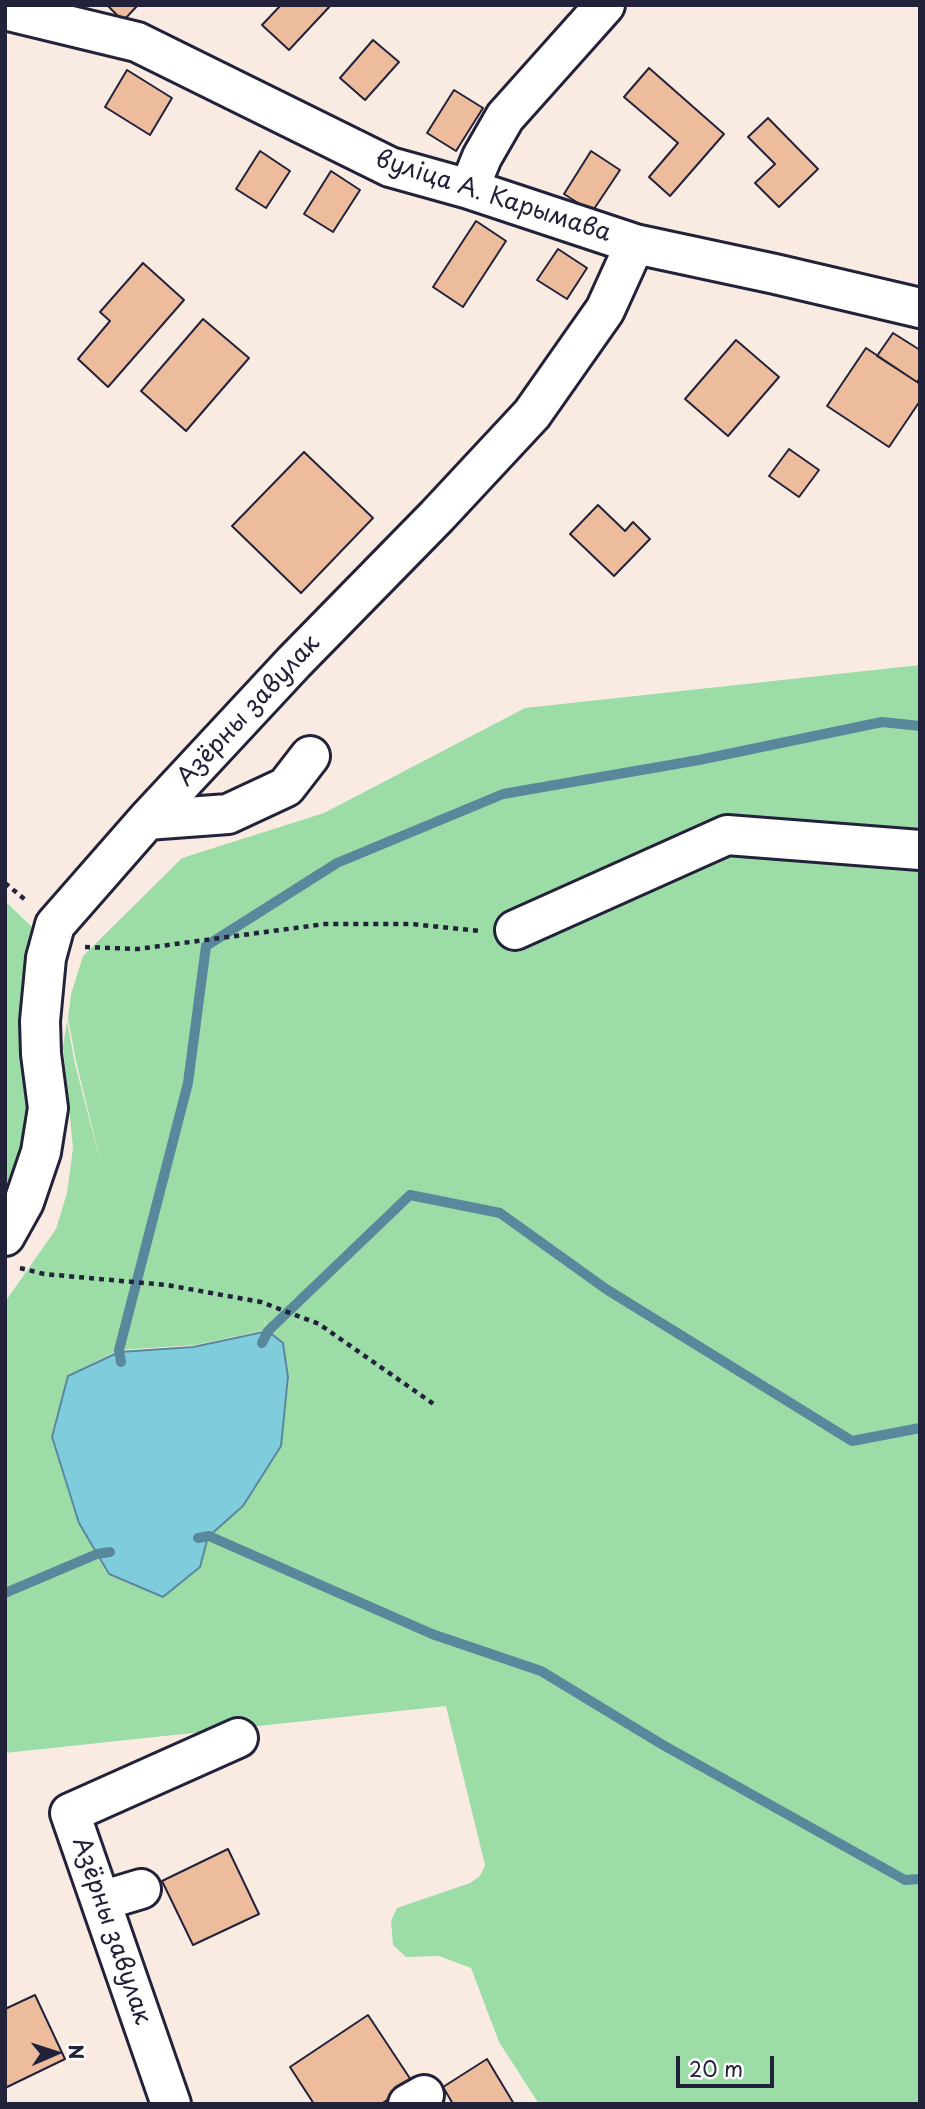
<!DOCTYPE html>
<meta charset="utf-8">
<style>
body{margin:0}
#map{position:relative;width:925px;height:2109px;overflow:hidden;background:#faebe2;font-family:"Playpen Sans",sans-serif}
canvas{display:block}
.frame{position:absolute;inset:0;border:7px solid #22223b;pointer-events:none}
.north{position:absolute;left:21px;top:2018px;width:70px;height:70px;-webkit-text-stroke:5px #fff;paint-order:stroke;rotate:87deg;font-size:19px;font-weight:700;line-height:28px;text-align:center;color:#22223b}
.north::after{content:'';display:block;margin:auto;width:24px;height:32px;background:#22223b;clip-path:polygon(50% 0,100% 100%,50% 72%,0 100%)}
.scale{position:absolute;left:676px;top:2056px;width:98px;height:32px;box-sizing:border-box;border:4px solid #22223b;border-top:0;padding-left:9px;font-size:21px;line-height:24px;white-space:nowrap;color:#22223b;-webkit-text-stroke:5px #fff;paint-order:stroke}
</style>
<div id="map">
<canvas width="925" height="2109"></canvas>
<div class="frame"></div>
<div class="north">N</div>
<div class="scale">20 m</div>
</div>
<script>
const c = document.querySelector('canvas').getContext('2d');
c.lineJoin = 'round';
function fillPath(path, color) { c.fillStyle = color; c.fill(path, 'evenodd'); }
const shape = rows => new Path2D(rows.map(r => 'M' + r).join(''));
function stroke(path, color, width, dash) { c.strokeStyle = color; c.lineWidth = width; c.lineCap = dash ? 'butt' : 'round'; c.setLineDash(dash || []); c.stroke(path); }
function write(font, color, halo, rows, align = 'center') {
  c.font = font + ' "Playpen Sans",sans-serif'; c.lineWidth = 5; c.setLineDash([]); c.textBaseline = 'middle'; c.strokeStyle = halo; c.fillStyle = color; for (const [text, x, y, turn = 0] of rows) {
    c.save(); c.translate(x, y); c.rotate((+turn || 0) * Math.PI / 180); c.textAlign = isNaN(turn) ? turn : align; if (halo) c.strokeText(text, 0, 0); c.fillText(text, 0, 0); c.restore();
  }
}
const green = shape([
 [920,665,920,2104,539,2104,499,2042,471,1968,439,1956,406,1957,393,1945,391,1921,397,1908,470,1883,480,1876,485,1865,446,1706,5,1753,5,1599,25,1578,5,1597,5,1302,56,1229,67,1193,73,1148,63,1047,67,1021,75,1064,102,1168,76,1061,68,1019,71,994,83,956,182,858,324,813,525,708],
 [263,1313,267,1330,284,1343,289,1378,281,1446,243,1507,209,1536,199,1568,163,1598,108,1575,78,1522,51,1437,68,1375,119,1350,195,1345,266,1330],
 [5,901,33,928,21,1019,30,1136,5,1202]
]);
const water = shape([
 [268,1331,283,1343,288,1377,281,1446,243,1506,208,1537,200,1567,163,1597,109,1574,79,1523,52,1437,68,1376,119,1352,193,1347,268,1331]
]);
const stream = shape([
 [262,1343,268,1331,410,1195,500,1213,606,1289,852,1441,920,1428],
 [121,1362,119,1350,188,1083,206,946,337,863,503,794,699,760,882,722,920,726],
 [198,1538,209,1536,432,1634,541,1671,663,1745,905,1880,920,1879],
 [5,1593,97,1554,110,1552]
]);
const building = shape([
 [107,5,138,5,123,21,107,5],
 [281,5,331,5,289,50,262,25,281,5],
 [373,40,399,62,365,100,340,78,373,40],
 [649,68,724,134,670,196,649,177,678,143,624,97,649,68],
 [127,70,172,98,150,135,105,107,127,70],
 [454,90,483,108,456,151,427,133,454,90],
 [768,118,818,169,779,207,755,183,775,164,748,137,768,118],
 [260,151,290,171,266,208,236,189,260,151],
 [591,151,620,170,592,212,564,194,591,151],
 [331,171,360,190,333,232,304,214,331,171],
 [476,221,506,241,463,307,433,287,476,221],
 [558,249,587,268,567,299,537,280,558,249],
 [143,263,184,300,108,387,78,359,110,321,100,312,143,263],
 [203,319,249,358,186,431,141,391,203,319],
 [893,333,920,350,920,378,917,382,877,356,893,333],
 [736,340,779,377,728,436,685,399,736,340],
 [866,348,920,384,920,401,889,447,827,406,866,348],
 [789,449,819,470,799,497,769,476,789,449],
 [304,452,373,518,301,593,232,526,304,452],
 [598,505,625,531,633,522,650,539,614,576,570,534,598,505],
 [228,1849,259,1914,193,1945,162,1881,228,1849],
 [35,1995,65,2059,5,2088,5,2009,35,1995],
 [368,2015,413,2083,381,2104,314,2104,290,2067,368,2015],
 [487,2059,514,2104,453,2104,443,2087,487,2059]
]);
const path = shape([
 [5,883,28,902],
 [85,947,138,949,325,924,412,924,480,931],
 [20,1268,44,1274,167,1285,261,1302,319,1324,435,1405]
]);
const minor = shape([
 [5,10,137,42,390,167,469,189,635,244,775,274,920,308],
 [469,189,482,157,505,117,605,5],
 [147,820,228,814,286,787,310,756],
 [515,930,727,835,920,850],
 [5,1236,24,1202,41,1152,48,1108,41,1054,40,1021,46,958,55,925,147,820,294,662,437,516,532,414,605,310,635,244],
 [101,1901,141,1889],
 [171,2104,70,1813,238,1738],
 [408,2104,424,2095]
]);
const streetNames = [
 ["вуліца А. Карымава",493,197,18],
 ["Азёрны завулак",249,711,-47],
 ["Азёрны завулак",111,1931,71]
];
fillPath(green, '#9cdda7');
fillPath(water, '#7eccdc');
stroke(water, '#59889c', 2);
stroke(stream, '#59889c', 10);
fillPath(building, '#edbc9d');
stroke(building, '#22223b', 2);
stroke(minor, '#22223b', 44);
stroke(path, '#22223b', 4.5, [5, 5]);
stroke(minor, '#fff', 38);
write('24px', '#22223b', '#fff', streetNames);
</script>
